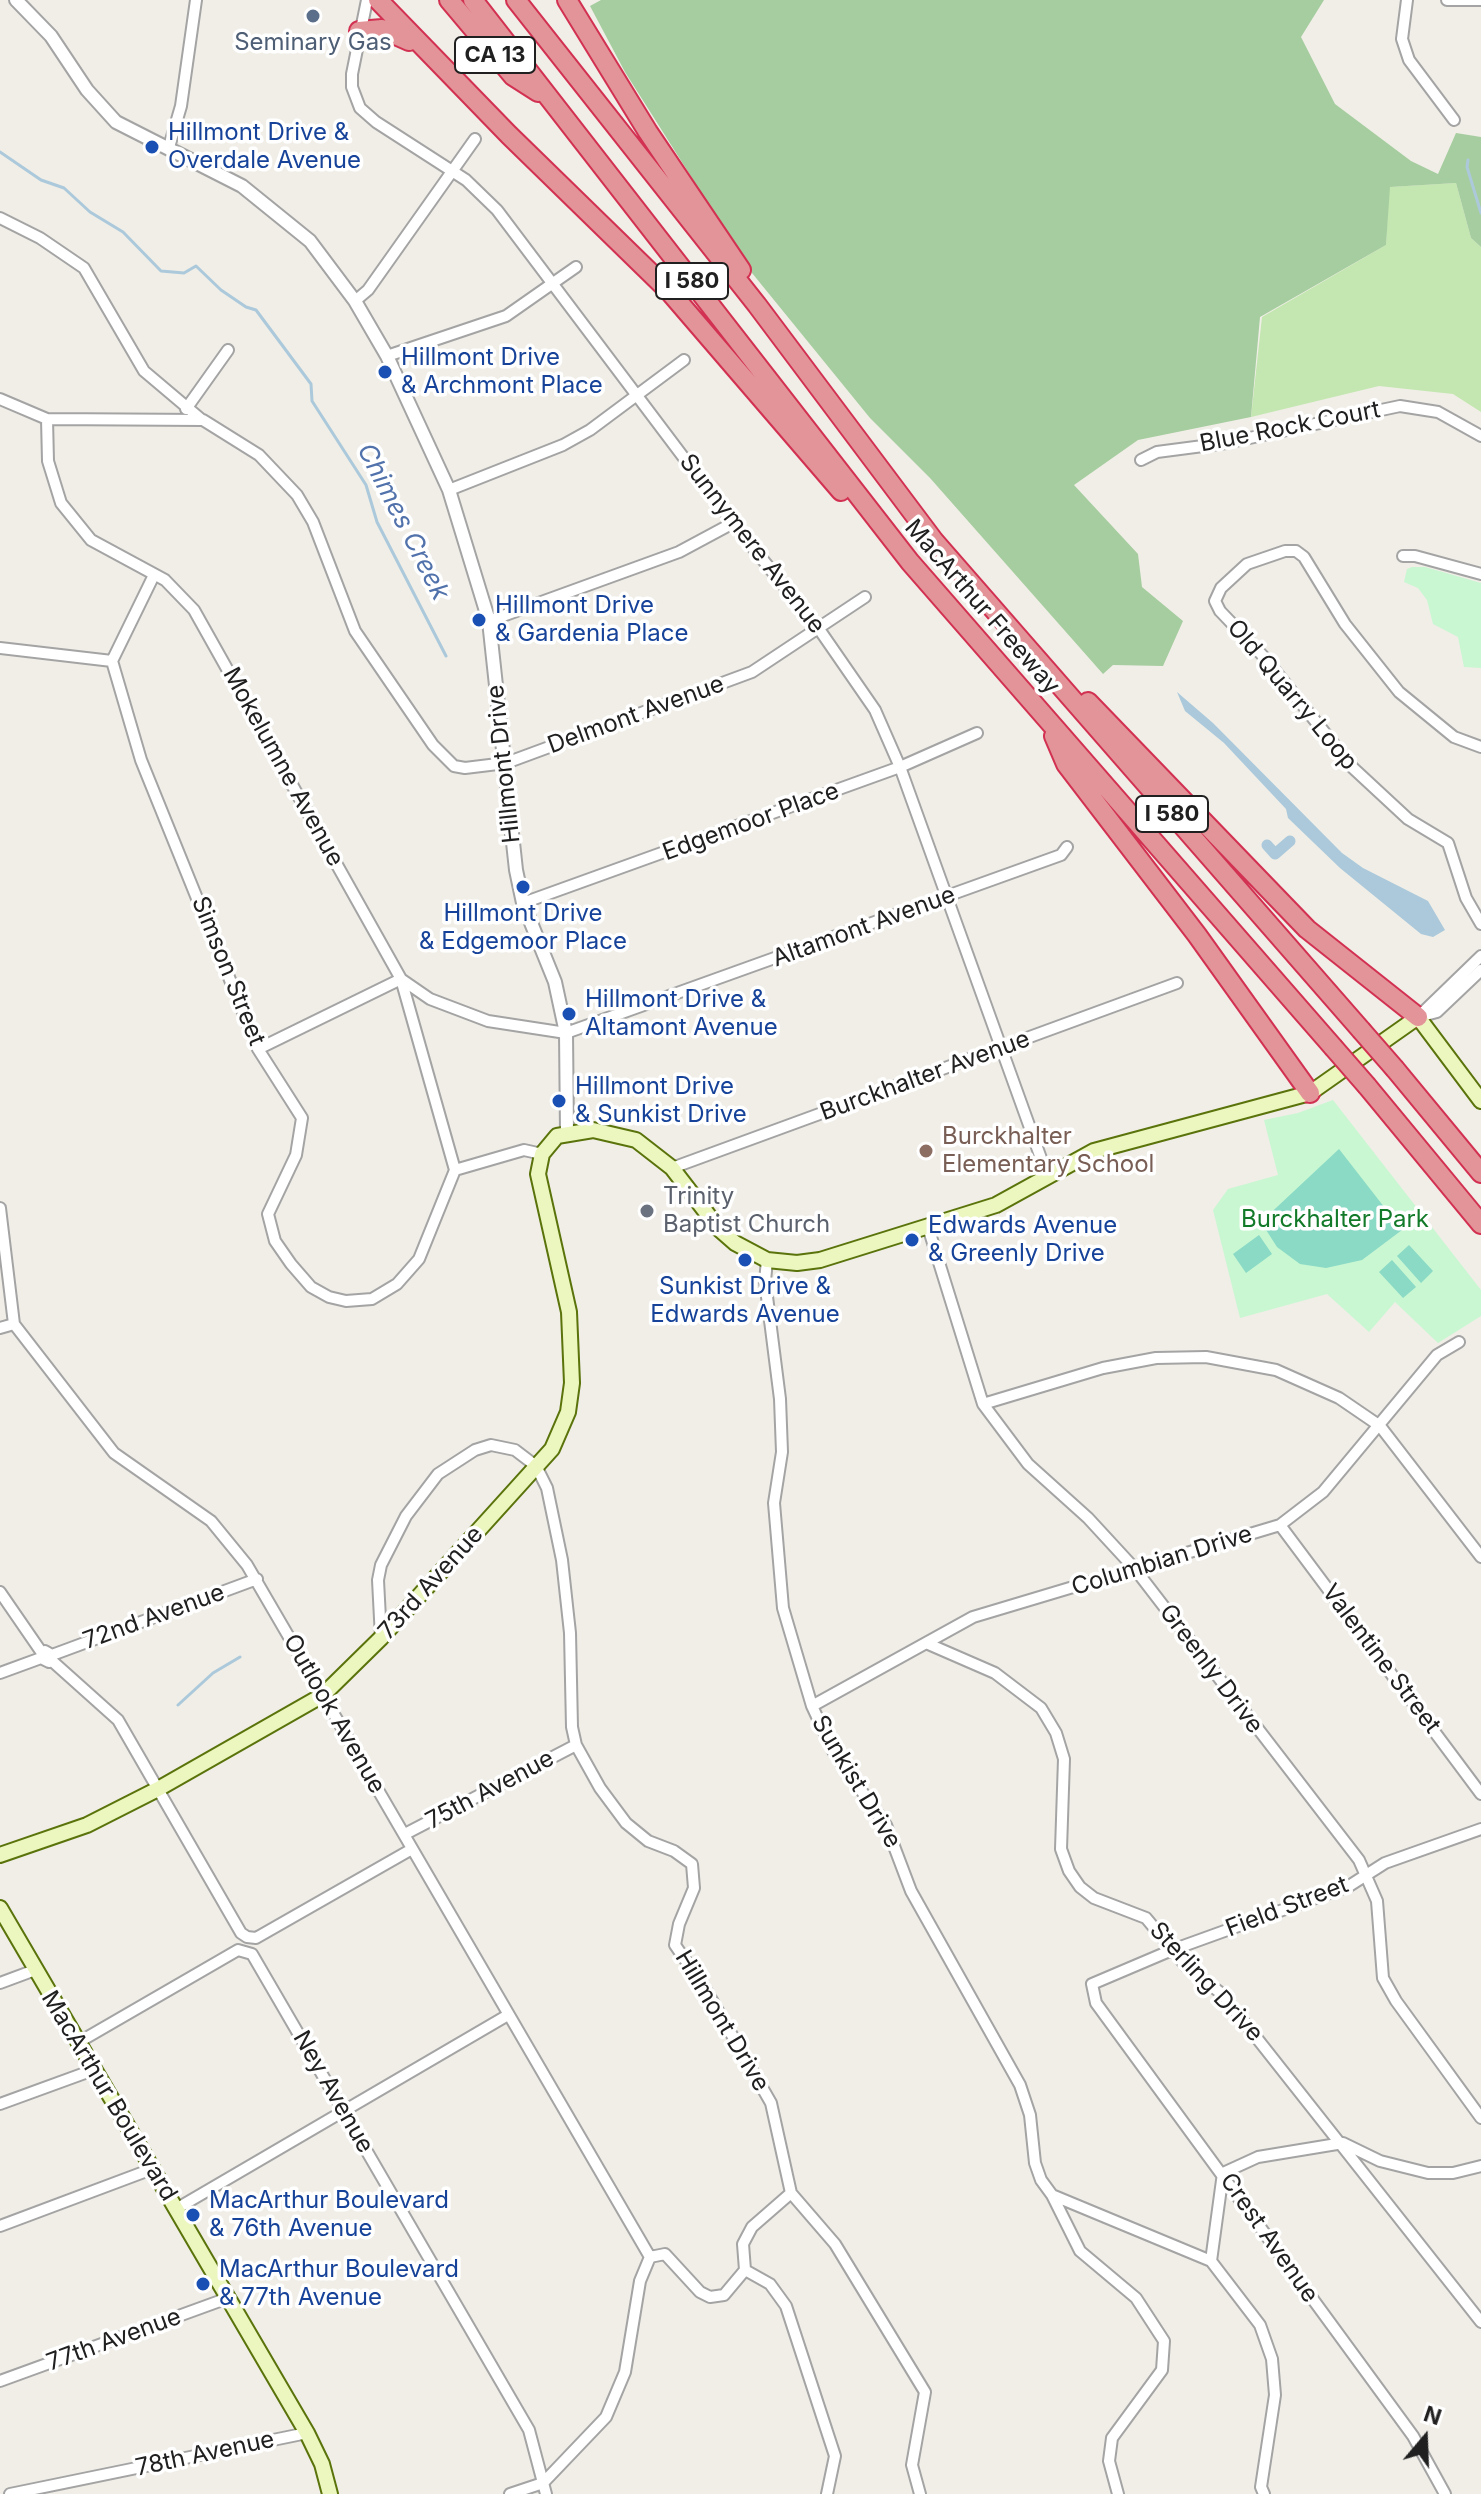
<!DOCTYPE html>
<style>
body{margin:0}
#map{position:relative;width:1481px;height:2494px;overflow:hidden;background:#f0eee7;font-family:Inter,sans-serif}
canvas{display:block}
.north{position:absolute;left:1385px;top:2398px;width:80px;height:80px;-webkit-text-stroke:6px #fff;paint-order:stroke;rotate:19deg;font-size:22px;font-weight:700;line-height:32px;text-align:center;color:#202020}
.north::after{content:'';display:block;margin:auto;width:28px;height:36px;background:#202020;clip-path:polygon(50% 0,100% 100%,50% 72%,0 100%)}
</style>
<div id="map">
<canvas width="1481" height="2494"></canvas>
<div class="north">N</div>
</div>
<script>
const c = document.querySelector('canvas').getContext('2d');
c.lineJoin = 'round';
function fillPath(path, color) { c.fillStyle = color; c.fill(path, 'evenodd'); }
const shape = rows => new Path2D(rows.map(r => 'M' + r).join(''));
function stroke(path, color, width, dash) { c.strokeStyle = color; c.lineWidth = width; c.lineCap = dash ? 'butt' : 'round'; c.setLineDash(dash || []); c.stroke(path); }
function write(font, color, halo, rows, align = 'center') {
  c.font = font + ' Inter,sans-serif'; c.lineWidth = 7; c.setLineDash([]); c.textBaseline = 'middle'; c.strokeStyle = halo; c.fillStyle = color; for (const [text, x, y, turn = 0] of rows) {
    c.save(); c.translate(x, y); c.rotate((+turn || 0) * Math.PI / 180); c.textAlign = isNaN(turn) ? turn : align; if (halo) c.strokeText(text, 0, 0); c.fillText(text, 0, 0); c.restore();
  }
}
const grass = shape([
 [1456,183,1471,238,1481,247,1481,412,1453,394,1379,386,1251,417,1262,317,1386,245,1389,187]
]);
const forest = shape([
 [601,0,1324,0,1301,37,1335,104,1411,161,1438,174,1456,133,1481,137,1481,247,1471,238,1456,183,1390,187,1386,245,1260,317,1251,417,1138,440,1074,485,1138,554,1142,587,1183,621,1163,666,1113,665,1103,674,930,478,870,418,752,273,625,72,590,6]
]);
const park = shape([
 [1412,567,1425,567,1481,583,1481,668,1464,667,1458,637,1433,624,1427,600,1418,588,1404,582,1407,569],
 [1333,1100,1481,1290,1481,1316,1438,1343,1395,1302,1369,1332,1327,1294,1240,1318,1213,1210,1228,1189,1278,1175,1264,1120,1298,1113]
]);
const pitch = shape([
 [1339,1149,1402,1230,1362,1260,1326,1268,1300,1264,1277,1247,1261,1222],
 [1259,1235,1272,1254,1246,1273,1233,1254],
 [1409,1245,1433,1271,1421,1283,1397,1256],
 [1392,1260,1416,1287,1403,1298,1379,1272]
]);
const water = shape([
 [1177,692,1213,723,1342,853,1363,868,1428,901,1445,930,1433,937,1421,934,1340,868,1288,818,1286,809,1224,743,1185,711]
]);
const stream = shape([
 [0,152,41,180,64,188,90,212,123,232,161,271,184,273,196,266,221,290,246,307,256,310,311,384,312,401,366,485,377,522,446,656],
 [1468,160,1467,167,1481,213],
 [178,1705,213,1673,240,1657]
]);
const canal = shape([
 [1267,845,1275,854,1290,841]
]);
const minor = shape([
 [367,0,352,74,352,87,360,108,376,122,466,180,497,210,733,523,819,629,875,710,900,767,1047,1175],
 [1407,0,1402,39,1409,60,1454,120],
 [1447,0,1481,0],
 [169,147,181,106,196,0],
 [0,218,40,238,84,268,144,371,202,420],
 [355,301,368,290,475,139],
 [387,356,506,316,576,267],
 [0,399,47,419,203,420,259,455,297,495,313,522,355,631,433,745,454,766,465,768,506,763,752,672,865,597],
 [186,409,228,350],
 [47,419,48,461,61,503,91,540,165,580,194,610,401,979,455,1170],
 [1141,460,1157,452,1226,443,1400,406,1438,412,1481,436],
 [449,490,563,445,590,430,684,360],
 [1403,556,1415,556,1481,574],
 [154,575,112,661,141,760,258,1049,302,1118,296,1155,268,1214,275,1241,291,1264,311,1287,329,1297,346,1301,372,1299,397,1284,419,1259,455,1170,524,1150,542,1154],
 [489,621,679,552,733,523],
 [0,648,112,661],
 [1481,747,1454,737,1399,692,1345,624,1304,557,1296,551,1285,551,1247,564,1221,588,1215,601,1220,611,1264,657,1353,768,1408,819,1448,843,1466,898,1481,924],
 [523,903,900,767,977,733],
 [1418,1017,1481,956],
 [1418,1017,1437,1012,1481,970],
 [258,1049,401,979,430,999,488,1021,566,1033,1061,855,1067,847],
 [672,1168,1177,983],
 [0,1208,14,1324,114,1453,211,1521,247,1565,650,2257],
 [928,1227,983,1404,1028,1464,1088,1518,1135,1569,1359,1860,1377,1901,1383,1978,1396,2001,1481,2118],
 [767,1260,765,1281,780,1399,782,1452,774,1503,783,1608,812,1706,833,1751,886,1825,911,1891,1020,2085,1030,2115,1035,2163,1041,2180,1052,2195,1211,2261,1260,2325,1272,2359,1275,2395,1261,2487,1264,2494],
 [0,1328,14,1324],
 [983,1404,1103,1368,1156,1358,1206,1357,1276,1370,1339,1398,1380,1426,1481,1557],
 [1280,1525,1481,1794],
 [0,1592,42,1653],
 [381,1638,378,1580,381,1565,406,1516,438,1474,475,1450,491,1445,515,1450,536,1466,547,1488,562,1560,570,1633,572,1727,576,1745,600,1788,626,1823,648,1841,674,1851,692,1864,694,1888,679,1924,675,1945,706,1990,771,2103,791,2193,835,2244,925,2392,912,2465,920,2494],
 [926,1643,995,1673,1041,1708,1056,1733,1064,1759,1061,1849,1069,1871,1080,1887,1094,1898,1146,1918,1186,1966,1222,1994,1481,2322],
 [52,1655,257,1579],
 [51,1660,118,1720,241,1933,247,1937,256,1938,412,1849],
 [0,1673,41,1658,45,1651,52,1655,49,1662,41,1658],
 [812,1706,973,1617,1280,1525,1323,1492,1437,1355,1459,1342],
 [405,1834,576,1745],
 [0,1983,35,1970],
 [79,2042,238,1950,252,1954,529,2430,546,2494],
 [0,2104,96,2069],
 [1052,2195,1080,2251,1136,2298,1164,2341,1162,2370,1112,2438,1109,2461,1118,2494],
 [176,2209,508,2015],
 [0,2226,152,2169],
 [1211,2261,1223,2173,1258,2157,1343,2143,1380,2161,1428,2173,1453,2173,1481,2166],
 [745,2270,770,2284,786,2306,835,2456,827,2494],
 [0,2381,228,2298],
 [10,2494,307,2433],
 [510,2494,543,2483,606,2417,625,2372,640,2281,650,2257,665,2254,700,2292,710,2297,724,2295,745,2270,743,2244,752,2227,791,2193],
 [1445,2494,1413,2436,1096,2003,1092,1984,1172,1950,1349,1886,1385,1863,1481,1829]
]);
const tertiary = shape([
 [16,0,51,36,87,90,116,122,242,186,310,241,355,301,387,356,449,490,489,621,516,870,523,903,555,982,566,1033,567,1133]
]);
const secondary = shape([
 [0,1855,87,1825,158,1789,323,1695,381,1638,552,1449,568,1412,572,1383,569,1312,538,1174,542,1154,557,1136,593,1130,636,1140,672,1168,719,1229,735,1243,767,1260,797,1263,820,1260,996,1205,1094,1151,1310,1093,1418,1017,1481,1101],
 [0,1908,307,2433,322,2464,330,2494]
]);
const motorway = shape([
 [378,0,509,135,669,291,841,491],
 [449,0,513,76,538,92],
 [473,0,910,562,1333,1047],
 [516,0,757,305,934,541,1361,1030],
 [567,0,648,132,741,270],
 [359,31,382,29,409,41],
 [1088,702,1307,929,1418,1017],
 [1054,736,1066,764,1197,935,1310,1093],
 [1395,1069,1481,1173],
 [1367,1086,1481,1224]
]);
const motorwayBridge = shape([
 [1361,1030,1395,1069],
 [1333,1047,1367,1086]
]);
const markers = [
 [313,16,8,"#5c6f8a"],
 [152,147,8,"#1a4fb4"],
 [385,372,8,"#1a4fb4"],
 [479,620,8,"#1a4fb4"],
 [523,887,8,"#1a4fb4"],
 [569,1014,8,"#1a4fb4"],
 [559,1101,8,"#1a4fb4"],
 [926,1151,8,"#8d6e63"],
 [647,1211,8,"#6b7280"],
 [912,1240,8,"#1a4fb4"],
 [745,1260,8,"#1a4fb4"],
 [193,2215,8,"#1a4fb4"],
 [203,2284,8,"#1a4fb4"]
];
const shields = [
 [495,55,80],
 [692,281,72],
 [1172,814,72]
];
const shieldNames = [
 ["CA 13",495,55],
 ["I 580",692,281],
 ["I 580",1172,814]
];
const serviceNames = [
 ["Seminary Gas",313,43]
];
const transitNames = [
 ["Hillmont Drive &",168,133],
 ["Overdale Avenue",168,161],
 ["Hillmont Drive",401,358],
 ["& Archmont Place",401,386],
 ["Hillmont Drive",495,606],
 ["& Gardenia Place",495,634],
 ["Hillmont Drive",523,914,"center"],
 ["& Edgemoor Place",523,942,"center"],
 ["Hillmont Drive &",585,1000],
 ["Altamont Avenue",585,1028],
 ["Hillmont Drive",575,1087],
 ["& Sunkist Drive",575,1115],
 ["Edwards Avenue",928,1226],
 ["& Greenly Drive",928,1254],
 ["Sunkist Drive &",745,1287,"center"],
 ["Edwards Avenue",745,1315,"center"],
 ["MacArthur Boulevard",209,2201],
 ["& 76th Avenue",209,2229],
 ["MacArthur Boulevard",219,2270],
 ["& 77th Avenue",219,2298]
];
const streetNames = [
 ["Blue Rock Court",1290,427,-11],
 ["Sunnymere Avenue",752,544,52],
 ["MacArthur Freeway",982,607,49],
 ["Old Quarry Loop",1292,695,50],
 ["Delmont Avenue",636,715,-20],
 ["Hillmont Drive",504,764,-96],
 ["Mokelumne Avenue",283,767,61],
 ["Edgemoor Place",751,822,-20],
 ["Altamont Avenue",864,927,-20],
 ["Simson Street",228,971,68],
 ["Burckhalter Avenue",925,1076,-20],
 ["Columbian Drive",1162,1561,-17],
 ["73rd Avenue",431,1583,-48],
 ["72nd Avenue",154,1617,-20],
 ["Valentine Street",1381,1659,53],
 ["Greenly Drive",1211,1669,53],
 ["Outlook Avenue",334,1714,60],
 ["Sunkist Drive",856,1782,59],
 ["75th Avenue",490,1790,-28],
 ["Field Street",1287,1907,-21],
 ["Sterling Drive",1206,1982,47],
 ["Hillmont Drive",722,2021,59],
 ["Ney Avenue",333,2092,60],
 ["MacArthur Boulevard",109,2096,59],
 ["Crest Avenue",1269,2238,55],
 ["77th Avenue",114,2340,-20],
 ["78th Avenue",205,2454,-12]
];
const educationNames = [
 ["Burckhalter",942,1137],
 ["Elementary School",942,1165]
];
const worshipNames = [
 ["Trinity",663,1197],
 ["Baptist Church",663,1225]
];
const parkNames = [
 ["Burckhalter Park",1335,1220]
];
const waterNames = [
 ["Chimes Creek",403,522,63]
];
fillPath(grass, '#c4e7b1');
fillPath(forest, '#a6cd9f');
fillPath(park, '#c8f7d2');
fillPath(pitch, '#8adac6');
fillPath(water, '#abc9db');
stroke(stream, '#abc9db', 3);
stroke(canal, '#abc9db', 11);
stroke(minor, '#a4a4a4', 14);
stroke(tertiary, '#a4a4a4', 16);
stroke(secondary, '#5a730b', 18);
stroke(motorway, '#d23152', 22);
stroke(minor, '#fff', 10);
stroke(tertiary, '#fff', 12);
stroke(secondary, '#ecf6bf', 14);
stroke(motorway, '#e39498', 18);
stroke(motorwayBridge, '#d23152', 22, []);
stroke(motorwayBridge, '#e39498', 18);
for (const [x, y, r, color] of markers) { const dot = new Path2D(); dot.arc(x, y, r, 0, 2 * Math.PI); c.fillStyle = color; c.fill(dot); stroke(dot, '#fff', 3); }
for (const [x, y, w] of shields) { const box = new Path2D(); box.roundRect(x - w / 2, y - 18, w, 36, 6); c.fillStyle = '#fff'; c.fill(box); stroke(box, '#202020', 2); }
write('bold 22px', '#202020', null, shieldNames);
write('24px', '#4e5e75', '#fff', serviceNames);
write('24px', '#164399', '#fff', transitNames, 'left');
write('24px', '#202020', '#fff', streetNames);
write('24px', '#785e54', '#fff', educationNames, 'left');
write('24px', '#5b616d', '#fff', worshipNames, 'left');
write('24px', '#127a29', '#fff', parkNames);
write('italic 26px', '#5172ab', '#fff', waterNames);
</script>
